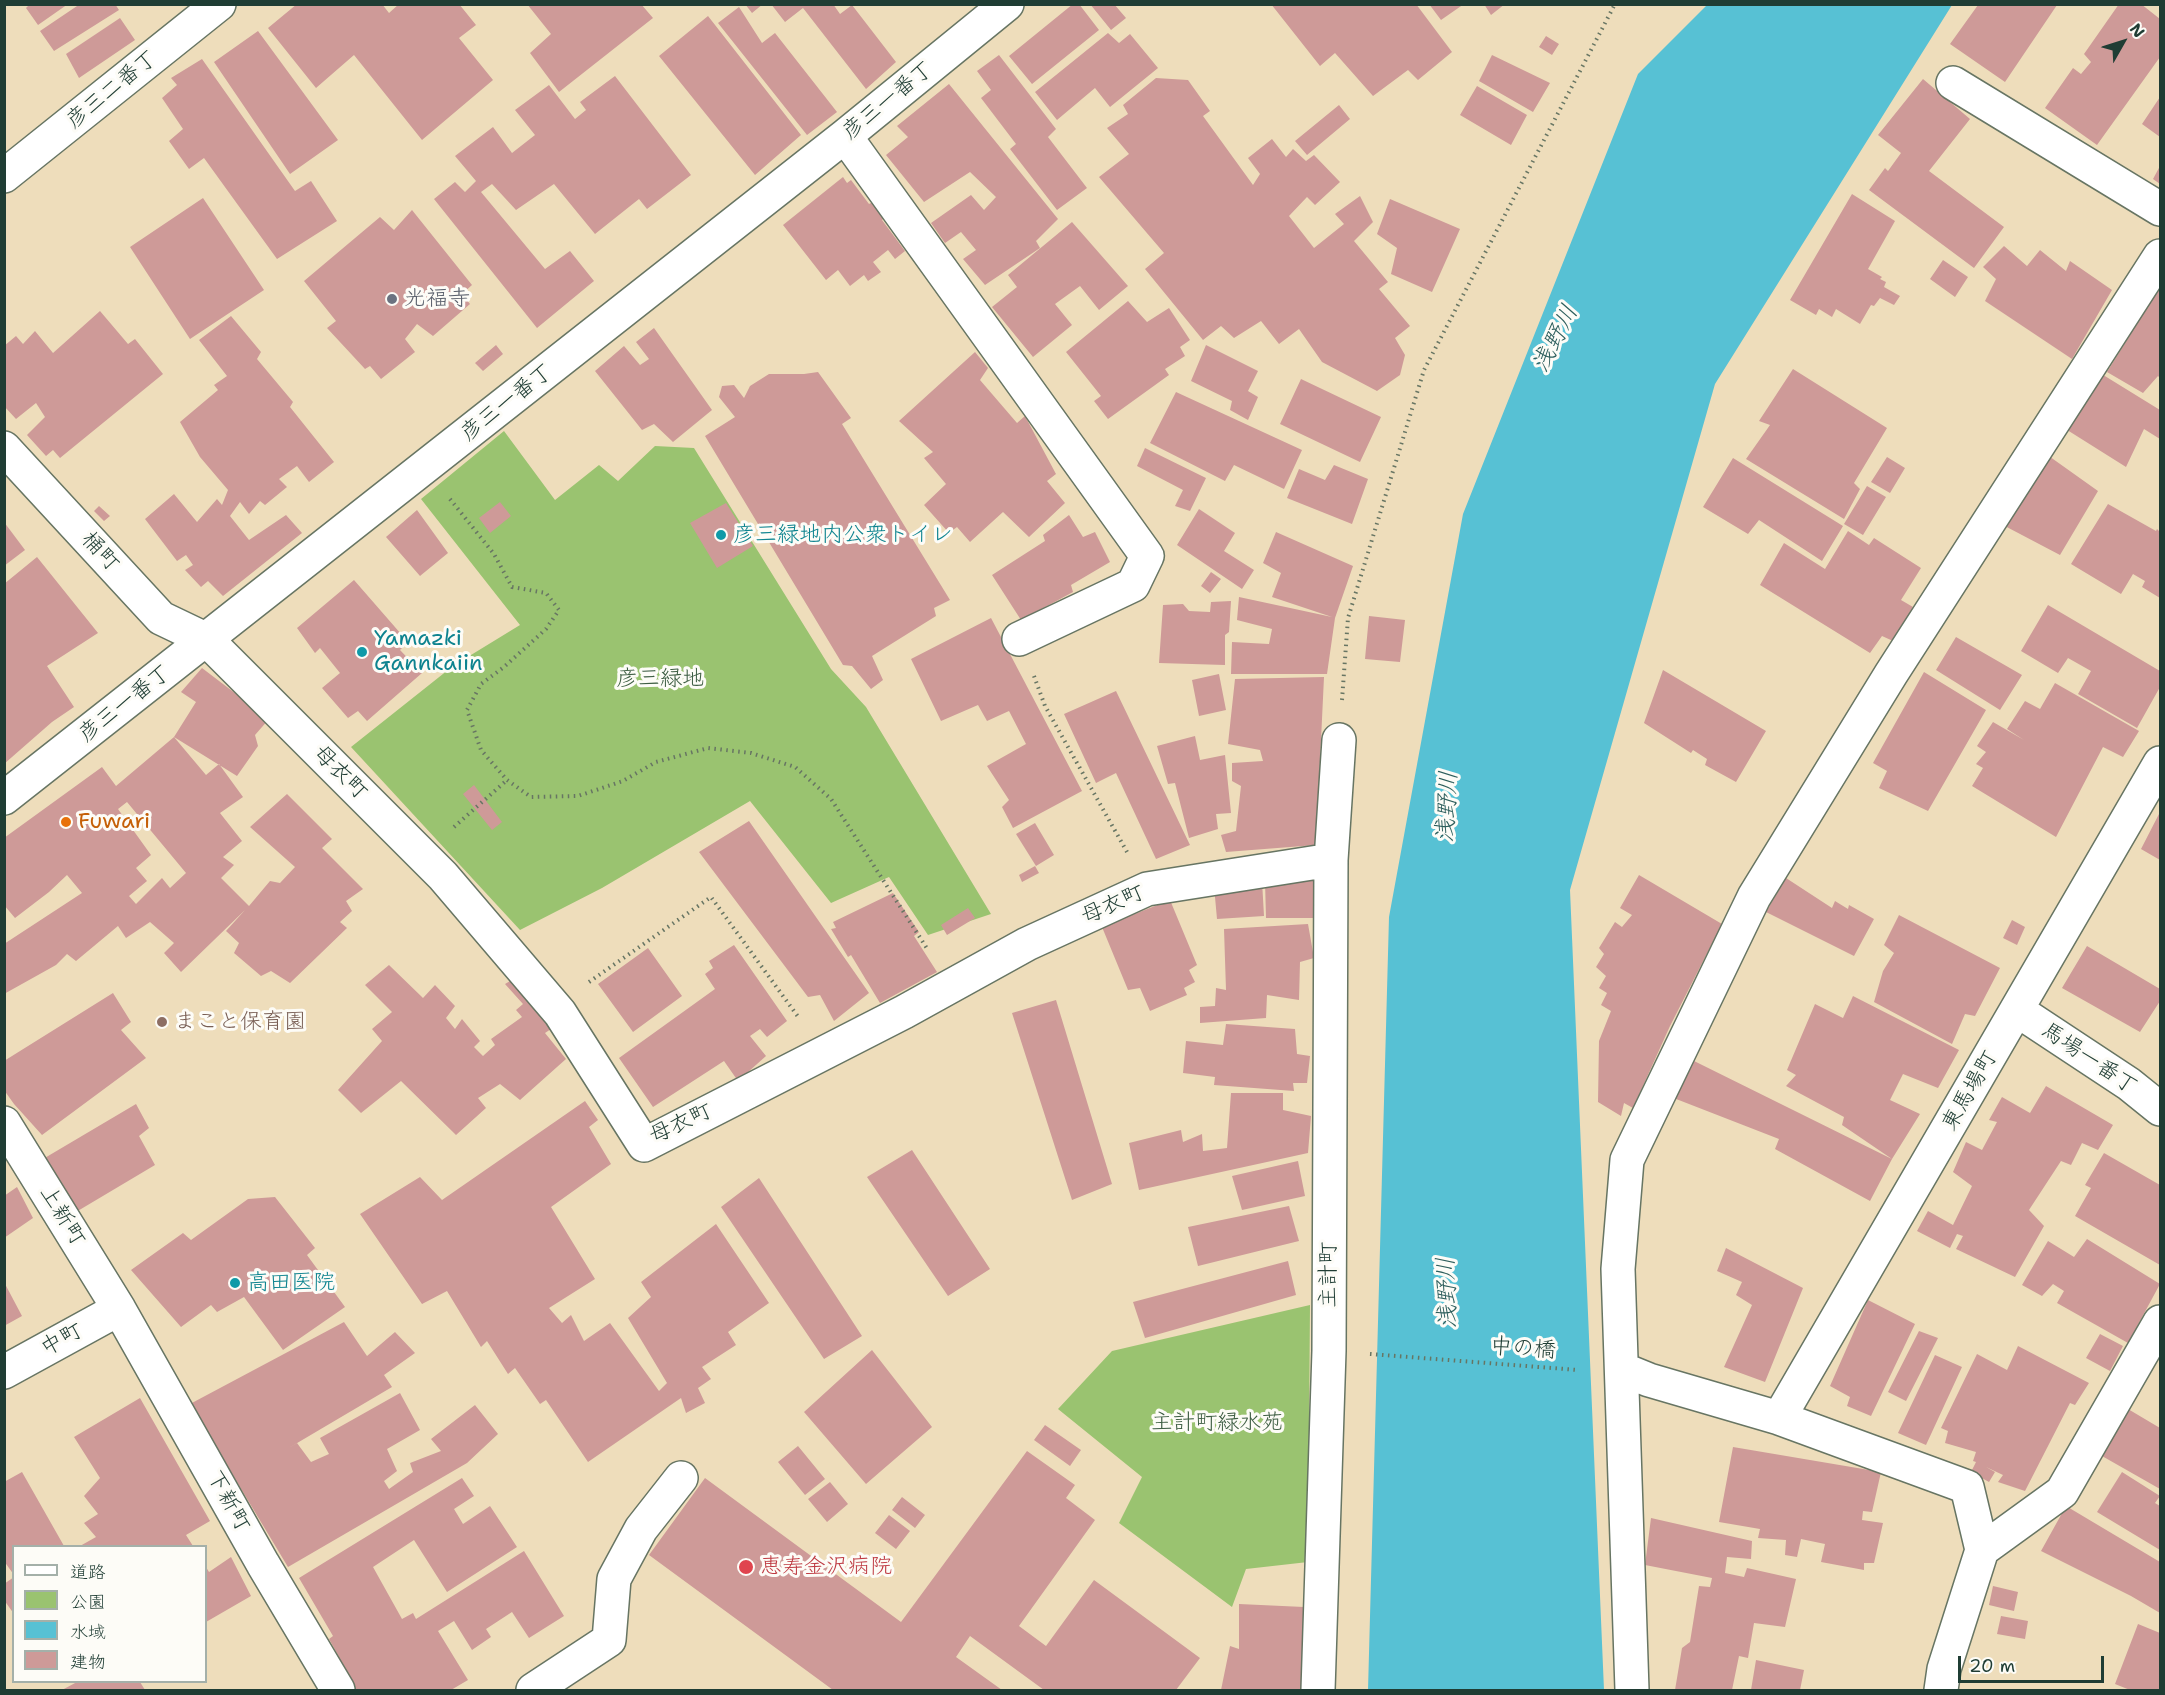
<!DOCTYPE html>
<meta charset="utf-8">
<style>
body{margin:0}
#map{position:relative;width:2165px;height:1695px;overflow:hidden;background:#edb;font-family:"Shantell Sans","Klee One",sans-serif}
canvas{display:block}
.frame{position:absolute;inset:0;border:6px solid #1f3d34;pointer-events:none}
.legend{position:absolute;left:12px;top:1545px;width:195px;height:138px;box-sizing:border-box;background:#fdfcf7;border:2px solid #a4b0a9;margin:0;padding:8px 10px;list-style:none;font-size:18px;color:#1f3d34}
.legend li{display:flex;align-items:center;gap:12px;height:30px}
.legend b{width:30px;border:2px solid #a4b0a9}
.north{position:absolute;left:2093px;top:12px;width:60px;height:60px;-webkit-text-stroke:4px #fdfcf7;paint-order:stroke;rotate:51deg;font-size:16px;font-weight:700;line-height:24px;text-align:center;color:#1f3d34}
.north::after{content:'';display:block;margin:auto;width:21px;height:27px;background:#1f3d34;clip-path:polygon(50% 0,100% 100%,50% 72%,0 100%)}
.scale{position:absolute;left:1958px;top:1656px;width:146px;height:27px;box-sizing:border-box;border:3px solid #1f3d34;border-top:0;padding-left:8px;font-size:18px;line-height:21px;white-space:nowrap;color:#1f3d34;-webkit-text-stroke:4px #fdfcf7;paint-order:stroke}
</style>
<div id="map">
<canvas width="2165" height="1695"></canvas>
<div class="frame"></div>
<ul class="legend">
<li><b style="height:8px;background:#fff"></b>道路</li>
<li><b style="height:16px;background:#9ac370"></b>公園</li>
<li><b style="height:16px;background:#57c1d4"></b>水域</li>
<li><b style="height:16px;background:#ce9a98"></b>建物</li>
</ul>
<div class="north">N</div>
<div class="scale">20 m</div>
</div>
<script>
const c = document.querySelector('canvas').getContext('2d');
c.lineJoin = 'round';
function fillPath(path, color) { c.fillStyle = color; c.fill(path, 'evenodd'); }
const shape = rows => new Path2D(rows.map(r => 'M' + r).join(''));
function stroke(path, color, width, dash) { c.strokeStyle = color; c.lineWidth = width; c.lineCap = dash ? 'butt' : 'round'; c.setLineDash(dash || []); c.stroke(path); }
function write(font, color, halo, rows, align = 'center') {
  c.font = font + ' "Shantell Sans","Klee One",sans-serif'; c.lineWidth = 6; c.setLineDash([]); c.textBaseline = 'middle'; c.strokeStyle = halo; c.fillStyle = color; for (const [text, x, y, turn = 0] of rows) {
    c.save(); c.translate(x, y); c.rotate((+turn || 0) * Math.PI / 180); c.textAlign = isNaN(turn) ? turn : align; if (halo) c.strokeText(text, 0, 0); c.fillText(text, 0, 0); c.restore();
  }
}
const green = shape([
 [504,431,555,500,599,465,618,481,655,446,694,448,831,669,866,707,991,914,928,935,889,877,831,903,750,801,602,888,520,930,351,747,453,666,520,625,421,499],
 [1310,1305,1308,1562,1246,1569,1232,1607,1119,1523,1142,1477,1058,1409,1112,1351]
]);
const water = shape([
 [1707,5,1952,5,1715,384,1570,890,1604,1690,1368,1690,1389,917,1463,514,1638,74]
]);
const building = shape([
 [30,4,68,4,38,25,26,8],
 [80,4,115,4,119,10,54,51,40,31],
 [297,4,382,4,389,13,399,4,459,4,476,25,459,38,493,80,422,140,354,55,316,88,268,28],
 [527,4,641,4,653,18,559,92,530,53,551,34],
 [745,4,763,4,752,13],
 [771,4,833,4,840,14,852,5,896,62,866,89,803,8,785,22],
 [1073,4,1079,4,1099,30,1032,84,1009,56],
 [1090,4,1114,4,1126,18,1111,30],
 [1271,4,1416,4,1452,52,1418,80,1408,70,1373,96,1335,53,1320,66],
 [1429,4,1464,4,1441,20],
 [1484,4,1505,4,1491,15],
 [2119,4,2141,4,2160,19,2160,57,2097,145,2045,108,2073,68,2081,74,2091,62,2084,54],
 [1978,5,2057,5,2005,82,1950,44],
 [739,7,762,43,775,33,837,112,807,135,718,23],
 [708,16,801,135,755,175,659,56],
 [120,18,135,40,79,78,66,54],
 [258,31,338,140,290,174,214,62],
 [1108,33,1119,43,1130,34,1158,68,1110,107,1095,88,1057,120,1035,92],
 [1546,36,1559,44,1552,55,1539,47],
 [999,55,1056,129,1048,137,1087,188,1057,210,1010,149,1016,144,981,98,991,90,977,71],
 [1492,55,1550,83,1533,112,1479,81],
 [202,59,295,191,311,181,337,221,277,259,204,158,189,169,169,141,183,129,162,98,177,85,171,78],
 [615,76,691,175,647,209,639,199,595,234,554,184,516,210,492,184,481,192,545,269,570,251,594,281,537,328,434,199,455,182,465,192,476,181,455,156,493,127,512,153,535,135,515,110,549,85,575,119,586,110,580,102],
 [1156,78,1188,80,1210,111,1203,116,1253,185,1260,174,1248,158,1272,139,1286,157,1293,149,1306,161,1314,155,1340,182,1315,205,1307,197,1289,216,1314,248,1344,224,1335,214,1360,196,1373,222,1354,241,1388,282,1379,289,1410,326,1395,338,1405,355,1400,375,1377,391,1322,362,1299,329,1279,344,1261,321,1234,338,1221,326,1203,340,1145,269,1164,253,1099,177,1129,154,1107,128,1128,114,1123,105],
 [1923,79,1970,119,1929,171,2004,227,1974,268,1869,190,1885,168,1888,171,1901,153,1878,135],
 [949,84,1058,219,1036,241,1040,248,985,285,963,259,976,250,961,232,945,243,931,223,971,195,984,210,996,197,970,172,924,202,886,155,908,137,897,126],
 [1477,86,1527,115,1511,145,1460,115],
 [2160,97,2160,137,2142,124],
 [1339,105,1350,119,1307,155,1295,141],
 [2160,166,2160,184,2153,179],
 [843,177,847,183,851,180,869,204,873,202,885,217,882,220,905,251,895,259,888,250,873,262,881,272,868,281,864,275,850,286,838,270,826,280,783,225],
 [1852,194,1895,221,1868,269,1882,277,1880,279,1886,282,1884,287,1900,296,1894,305,1880,298,1874,306,1871,305,1860,324,1836,309,1832,317,1819,309,1816,315,1790,300],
 [203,198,264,290,190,339,130,247],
 [1390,199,1460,229,1432,292,1391,274,1397,248,1377,234],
 [412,210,472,285,462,294,470,304,433,336,417,324,405,339,415,352,381,379,370,366,365,369,327,328,336,321,304,281,380,217,394,230],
 [1072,222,1128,286,1099,310,1080,286,1055,304,1072,325,1033,357,992,307,1017,287,1008,275],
 [2004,246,2027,266,2040,250,2066,271,2070,261,2112,290,2072,359,1985,301,1996,279,1983,267],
 [1943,260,1968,277,1955,297,1930,279],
 [2160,287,2160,378,2158,376,2143,393,2107,372],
 [1128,301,1147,322,1169,308,1190,340,1180,347,1185,356,1165,369,1169,375,1108,419,1094,401,1101,396,1066,352],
 [100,311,128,344,135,339,163,374,60,458,53,450,46,456,27,435,45,417,36,403,16,419,4,406,4,346,16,336,23,344,35,331,53,353],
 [231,316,261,352,257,359,293,402,290,407,334,462,309,482,297,466,279,479,287,487,265,505,260,501,249,514,240,502,230,516,249,540,286,515,302,533,223,596,208,581,201,587,185,570,193,565,186,555,177,561,145,519,174,494,197,522,217,499,222,505,228,490,200,457,180,422,218,390,214,385,227,376,199,340],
 [654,328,712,410,673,442,654,424,642,430,595,371,624,346,640,365,649,359,636,342],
 [496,345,503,354,483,371,475,363],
 [1206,345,1258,371,1248,391,1258,397,1248,420,1230,410,1232,401,1191,381],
 [975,352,988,368,980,380,1017,423,1025,416,1056,474,1047,481,1065,503,1029,537,1003,512,970,542,957,527,949,533,924,505,946,484,924,458,933,452,899,421],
 [1793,369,1887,428,1854,483,1860,489,1844,519,1746,459,1770,425,1759,421],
 [818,372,851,418,842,424,950,600,934,608,936,616,872,656,883,680,871,689,852,666,843,665,705,436,735,417,719,397,722,386,734,385,744,398,750,386,769,374,804,374],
 [2100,373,2160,410,2160,439,2144,429,2126,467,2064,428],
 [1301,379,1381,417,1360,462,1280,424],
 [1176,392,1302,450,1284,489,1234,465,1225,481,1150,443],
 [1145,448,1206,478,1190,511,1175,506,1183,490,1137,466],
 [2046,454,2098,491,2060,555,2001,524],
 [1887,457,1905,468,1890,493,1871,482],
 [1733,458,1843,526,1822,561,1759,520,1748,534,1703,507],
 [1334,465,1368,479,1352,524,1287,498,1299,469,1325,480],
 [1867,486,1886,497,1863,535,1844,524],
 [500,502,511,516,490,533,479,518],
 [726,503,753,546,717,568,690,523],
 [2108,504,2156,531,2157,529,2160,532,2160,598,2142,587,2145,581,2133,574,2121,594,2071,564],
 [99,506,110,516,104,521,94,511],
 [1199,509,1235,533,1224,551,1254,570,1242,589,1177,545],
 [417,510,448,553,420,576,386,537],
 [1069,515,1083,537,1095,532,1110,562,1071,585,1073,592,1021,620,992,575,1045,541,1043,535],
 [4,522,25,550,4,566],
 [1848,531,1869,545,1874,538,1921,568,1901,600,1913,607,1893,641,1882,636,1870,653,1760,585,1784,543,1825,569],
 [1276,532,1353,566,1335,618,1327,674,1231,674,1232,642,1269,644,1272,629,1237,620,1239,597,1332,617,1272,597,1281,573,1263,563],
 [37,557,98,633,47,666,74,707,52,722,4,764,4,584],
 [1211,572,1221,579,1210,593,1201,586],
 [354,580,408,642,400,650,422,673,367,721,358,711,348,718,322,688,340,673,320,648,315,653,297,628],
 [1231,601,1229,632,1225,635,1225,665,1159,663,1163,605,1183,604,1189,611,1210,612,1211,602],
 [2048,605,2160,671,2160,687,2137,728,2078,694,2091,671,2068,658,2058,673,2021,651],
 [1369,616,1405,620,1400,662,1365,659],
 [991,618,1082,791,1013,828,1002,807,1009,800,987,766,1026,744,1009,711,987,721,978,705,941,721,911,659],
 [1956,637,2022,675,2000,710,1936,670],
 [202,668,269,719,255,735,258,746,237,776,174,737,196,702,181,692],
 [1663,670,1766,731,1736,782,1705,765,1707,759,1693,750,1691,753,1644,723],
 [1924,672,1986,710,1928,811,1879,788,1887,771,1873,763],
 [1219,674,1226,710,1199,716,1192,680],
 [1324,677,1316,845,1226,852,1221,835,1236,831,1241,786,1232,781,1232,763,1263,761,1260,750,1228,744,1235,679],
 [2055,683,2139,731,2123,757,2103,747,2056,837,1972,786,1983,768,1976,764,1986,752,1977,746,1993,722,2024,740,2007,729,2025,701,2040,709],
 [1116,691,1190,845,1156,859,1116,773,1096,783,1064,714],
 [1195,736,1200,760,1225,755,1231,813,1216,814,1218,829,1189,838,1175,783,1168,784,1157,746],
 [174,737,206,775,219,764,243,797,220,813,242,841,223,857,234,865,221,878,249,906,270,881,280,883,295,867,250,827,287,794,332,839,322,848,363,889,346,901,352,911,340,922,347,928,290,983,271,971,261,976,234,953,239,943,226,931,245,910,181,972,164,953,174,943,150,922,126,938,118,926,76,961,67,954,56,965,4,994,4,944,82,893,67,875,49,892,15,918,4,905,4,838,102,767,116,786],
 [127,802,186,873,170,888,162,878,136,904,129,896,147,881,136,868,151,855,118,809],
 [474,785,502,822,492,830,463,794],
 [2159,814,2160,815,2160,860,2141,849],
 [749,821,869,993,834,1021,820,995,808,997,699,852],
 [1035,823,1054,855,1036,866,1016,834],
 [1035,866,1039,873,1022,882,1019,875],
 [1639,875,1722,924,1670,1026,1633,1108,1624,1103,1621,1116,1598,1102,1599,1041,1611,1011,1601,1005,1607,993,1599,988,1606,976,1596,967,1604,954,1599,948,1615,922,1622,927,1632,915,1620,908],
 [1786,878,1832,908,1835,901,1848,909,1849,905,1874,919,1854,956,1766,912],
 [1262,881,1264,916,1217,919,1214,886],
 [1265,881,1314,881,1313,918,1266,918],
 [893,893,919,932,914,936,937,972,880,1003,851,955,848,957,831,929,836,928,833,922],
 [1170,900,1197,965,1189,970,1195,982,1184,988,1187,995,1150,1011,1140,988,1128,990,1102,927],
 [968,908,975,918,947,935,941,925],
 [1899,915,2000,968,1975,1016,1965,1014,1952,1044,1874,1002,1883,971,1894,953,1884,945],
 [2012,920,2025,927,2017,945,2003,938],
 [1308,924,1314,958,1300,962,1299,1000,1267,995,1266,1018,1200,1023,1200,1007,1215,1006,1216,988,1226,990,1224,929],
 [734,945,787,1021,767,1037,760,1029,750,1036,766,1056,738,1081,724,1061,653,1107,619,1058,715,989,705,974,713,968,709,961],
 [2087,946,2160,989,2160,1001,2140,1032,2062,988],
 [648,948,682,996,633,1032,598,984],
 [389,965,423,998,435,985,455,1006,446,1018,455,1029,462,1019,480,1041,474,1047,483,1056,495,1045,491,1039,522,1017,516,1010,523,1004,505,984,517,977,551,1029,545,1033,566,1059,520,1100,500,1084,478,1098,486,1108,456,1135,401,1081,361,1113,338,1090,382,1041,372,1029,392,1012,365,985],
 [113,993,131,1022,121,1030,146,1058,42,1135,14,1104,4,1090,4,1061],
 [1853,996,1959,1050,1938,1088,1903,1074,1890,1100,1920,1114,1892,1159,1842,1125,1844,1117,1786,1086,1796,1075,1787,1070,1815,1004,1843,1018],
 [1056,1000,1112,1184,1072,1200,1012,1013],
 [1226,1024,1295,1029,1297,1054,1310,1056,1307,1083,1293,1083,1294,1091,1214,1085,1215,1077,1183,1073,1186,1041,1223,1045],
 [1688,1058,1892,1159,1870,1201,1775,1149,1779,1139,1671,1097],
 [2046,1086,2113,1125,2098,1150,2082,1143,2071,1165,2061,1161,2029,1210,2044,1226,2015,1277,1956,1249,1963,1236,1957,1234,1950,1248,1917,1231,1928,1211,1953,1225,1972,1186,1953,1172,1966,1142,1982,1150,1997,1122,1989,1120,2002,1097,2030,1113],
 [1231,1093,1283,1093,1283,1110,1311,1116,1308,1153,1139,1190,1129,1143,1181,1130,1183,1142,1202,1134,1203,1151,1227,1148],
 [585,1101,598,1120,589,1127,611,1164,551,1207,595,1279,549,1308,562,1323,571,1315,584,1341,610,1323,659,1391,667,1383,628,1318,651,1297,641,1282,716,1224,769,1303,728,1332,736,1345,702,1367,711,1379,698,1388,705,1403,686,1413,681,1398,588,1462,546,1400,540,1404,515,1368,508,1374,487,1341,481,1347,447,1291,422,1304,360,1214,420,1177,442,1200],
 [136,1104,149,1128,139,1136,155,1165,76,1212,43,1159],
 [912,1150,990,1269,948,1296,867,1177],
 [2104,1153,2160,1185,2160,1265,2075,1216,2091,1188,2085,1185],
 [1298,1161,1305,1196,1242,1210,1232,1176],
 [759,1178,862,1336,824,1359,721,1207],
 [17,1187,33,1218,4,1238,4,1196],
 [275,1197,315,1248,307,1255,345,1307,283,1350,244,1297,217,1312,211,1305,181,1327,131,1270,183,1233,191,1240,248,1199],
 [1289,1206,1299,1241,1198,1266,1188,1227],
 [2087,1239,2160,1284,2128,1343,2057,1303,2064,1291,2053,1284,2042,1296,2022,1285,2048,1241,2074,1257],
 [1726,1248,1803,1288,1765,1382,1724,1367,1752,1305,1736,1295,1742,1282,1717,1271],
 [1288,1261,1296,1295,1145,1338,1133,1302],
 [4,1282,22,1316,4,1326],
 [1868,1300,1915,1324,1871,1416,1847,1406,1850,1397,1830,1386],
 [344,1322,367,1356,395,1332,415,1353,384,1375,392,1387,287,1449,297,1443,311,1462,329,1454,320,1438,400,1393,420,1430,387,1449,397,1471,384,1481,389,1489,413,1472,410,1463,441,1451,431,1439,475,1405,498,1434,467,1463,288,1567,190,1404],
 [1919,1331,1938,1338,1906,1401,1888,1392],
 [2100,1334,2123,1346,2110,1371,2086,1358],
 [2018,1346,2089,1383,2075,1405,2070,1403,2025,1491,1998,1482,2003,1475,1986,1467,1995,1472,1989,1482,1971,1472,1976,1462,1973,1461,1976,1452,1945,1443,1948,1431,1941,1428,1977,1354,2007,1370],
 [872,1350,932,1427,866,1484,804,1412],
 [1935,1355,1962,1367,1926,1445,1898,1433],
 [140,1398,210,1521,186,1535,193,1546,80,1546,96,1537,84,1523,98,1514,84,1496,100,1478,74,1437],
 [2128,1409,2160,1428,2160,1489,2102,1456],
 [1045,1425,1081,1450,1070,1466,1034,1440],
 [798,1446,825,1479,805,1495,778,1462],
 [1733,1447,1881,1472,1872,1512,1863,1511,1862,1520,1883,1523,1874,1563,1864,1563,1864,1570,1821,1562,1825,1544,1801,1539,1797,1557,1785,1555,1786,1540,1758,1538,1760,1529,1719,1522],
 [1027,1451,1075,1485,1066,1498,1095,1520,1019,1626,1046,1646,1094,1580,1200,1658,1176,1690,1081,1690,1079,1689,1078,1690,1044,1690,970,1636,956,1657,1002,1690,833,1690,649,1555,705,1478,901,1622],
 [22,1472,64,1546,14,1546,14,1575,4,1561,4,1482],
 [2122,1472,2160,1496,2155,1503,2160,1506,2160,1550,2097,1512],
 [462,1478,474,1496,454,1509,463,1524,490,1506,517,1547,447,1592,414,1540,373,1567,402,1619,413,1613,416,1619,524,1551,564,1616,529,1638,512,1612,486,1629,491,1637,472,1650,454,1621,438,1631,468,1680,451,1690,356,1690,337,1658,339,1657,329,1639,333,1636,299,1578],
 [830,1482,848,1504,827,1522,808,1499],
 [902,1497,925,1515,915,1528,892,1510],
 [2066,1506,2160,1562,2160,1613,2131,1596,2041,1551],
 [889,1515,910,1531,896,1549,875,1533],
 [1651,1518,1752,1541,1751,1559,1727,1557,1725,1573,1744,1577,1747,1568,1796,1579,1785,1627,1754,1623,1748,1658,1739,1656,1732,1690,1675,1690,1682,1648,1690,1642,1699,1586,1710,1587,1712,1578,1645,1565],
 [231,1557,251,1596,206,1622,206,1567,209,1572],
 [14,1577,14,1614,4,1600,4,1584],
 [1993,1586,2018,1592,2014,1611,1989,1605],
 [1239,1604,1304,1607,1302,1690,1221,1690,1230,1646,1239,1649],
 [2001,1616,2028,1621,2025,1639,1997,1634],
 [2138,1624,2160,1633,2160,1690,2130,1690,2115,1684],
 [1756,1660,1804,1670,1800,1690,1751,1690],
 [77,1682,140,1682,145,1690,62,1690]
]);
const path = shape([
 [450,499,494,554,512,587,546,593,559,610,546,629,504,667,481,684,467,710,481,750,507,780,531,797,578,796,623,781,656,762,708,748,751,753,795,767,831,799,928,950],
 [1034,676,1045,706,1127,852],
 [1342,700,1348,618,1424,370,1615,4],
 [454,827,507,780],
 [589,982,711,897,799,1018],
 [1370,1354,1578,1370]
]);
const minor = shape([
 [1953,83,2160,209],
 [845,136,1147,556,1133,585,1019,639],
 [4,176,219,4],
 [4,448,161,618,207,640,443,876,560,1013,644,1145,904,1012,1027,944,1147,889,1331,860],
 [4,798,845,136,1007,4],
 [2017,1010,2129,1084,2160,1109],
 [4,1123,119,1309,263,1564,338,1690],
 [1622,1369,1649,1380,1779,1418,1967,1487,1982,1550],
 [4,1372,119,1309],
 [1779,1418,2160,763],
 [1982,1550,2062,1492,2160,1322],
 [533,1690,609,1640,614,1579,641,1529,681,1478],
 [1318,1690,1329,1351,1331,860,1339,740],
 [1632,1690,1618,1269,1627,1160,1754,897,1891,674,2160,256],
 [1941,1690,1944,1669,1982,1550]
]);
const markers = [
 [392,299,6,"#6b7280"],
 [721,535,6,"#0f9aa8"],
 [362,652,6,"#0f9aa8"],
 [66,822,6,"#e8710a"],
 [162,1022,6,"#8d6e63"],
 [235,1283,6,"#0f9aa8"],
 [746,1567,8,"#e0444e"]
];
const streetNames = [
 ["彦三二番丁",112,90,-39],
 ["彦三一番丁",888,101,-39],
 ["彦三一番丁",507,403,-38],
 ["桶町",100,552,47],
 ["彦三一番丁",125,704,-38],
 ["母衣町",340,773,45],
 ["母衣町",1113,905,-24],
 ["馬場一番丁",2089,1059,34],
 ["東馬場町",1970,1091,-60],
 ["母衣町",681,1124,-25],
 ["上新町",62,1216,58],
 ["主計町",1329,1275,-90],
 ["中町",62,1340,-29],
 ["中の橋",1523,1349,4],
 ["下新町",228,1501,61]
];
const worshipNames = [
 ["光福寺",404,299]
];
const cultureNames = [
 ["彦三緑地内公衆トイレ",733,535],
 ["Yamazki",374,639],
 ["Gannkaiin",374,664],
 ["高田医院",247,1283]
];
const parkNames = [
 ["彦三緑地",660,679],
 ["主計町緑水苑",1217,1423]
];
const foodNames = [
 ["Fuwari",78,822]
];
const educationNames = [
 ["まこと保育園",174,1022]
];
const healthNames = [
 ["恵寿金沢病院",760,1567]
];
const waterNames = [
 ["浅野川",1556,339,-63],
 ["浅野川",1448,807,-87],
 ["浅野川",1448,1293,-92]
];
fillPath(green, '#9ac370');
fillPath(water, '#57c1d4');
fillPath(building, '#ce9a98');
stroke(minor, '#677563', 36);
stroke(path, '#677563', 4, [1.5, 4.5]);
stroke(minor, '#fff', 33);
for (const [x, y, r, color] of markers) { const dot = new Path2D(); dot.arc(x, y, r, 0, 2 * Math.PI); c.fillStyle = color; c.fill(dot); stroke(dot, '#fdfcf7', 2); }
write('22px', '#1f3d34', '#fdfcf7', streetNames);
write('22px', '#5b616d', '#fdfcf7', worshipNames, 'left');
write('22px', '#0d838f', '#fdfcf7', cultureNames, 'left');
write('22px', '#3e5e43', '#fdfcf7', parkNames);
write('22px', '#c56008', '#fdfcf7', foodNames, 'left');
write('22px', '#785e54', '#fdfcf7', educationNames, 'left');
write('22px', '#be3a42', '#fdfcf7', healthNames, 'left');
write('italic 24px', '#2d5e5c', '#fdfcf7', waterNames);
</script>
